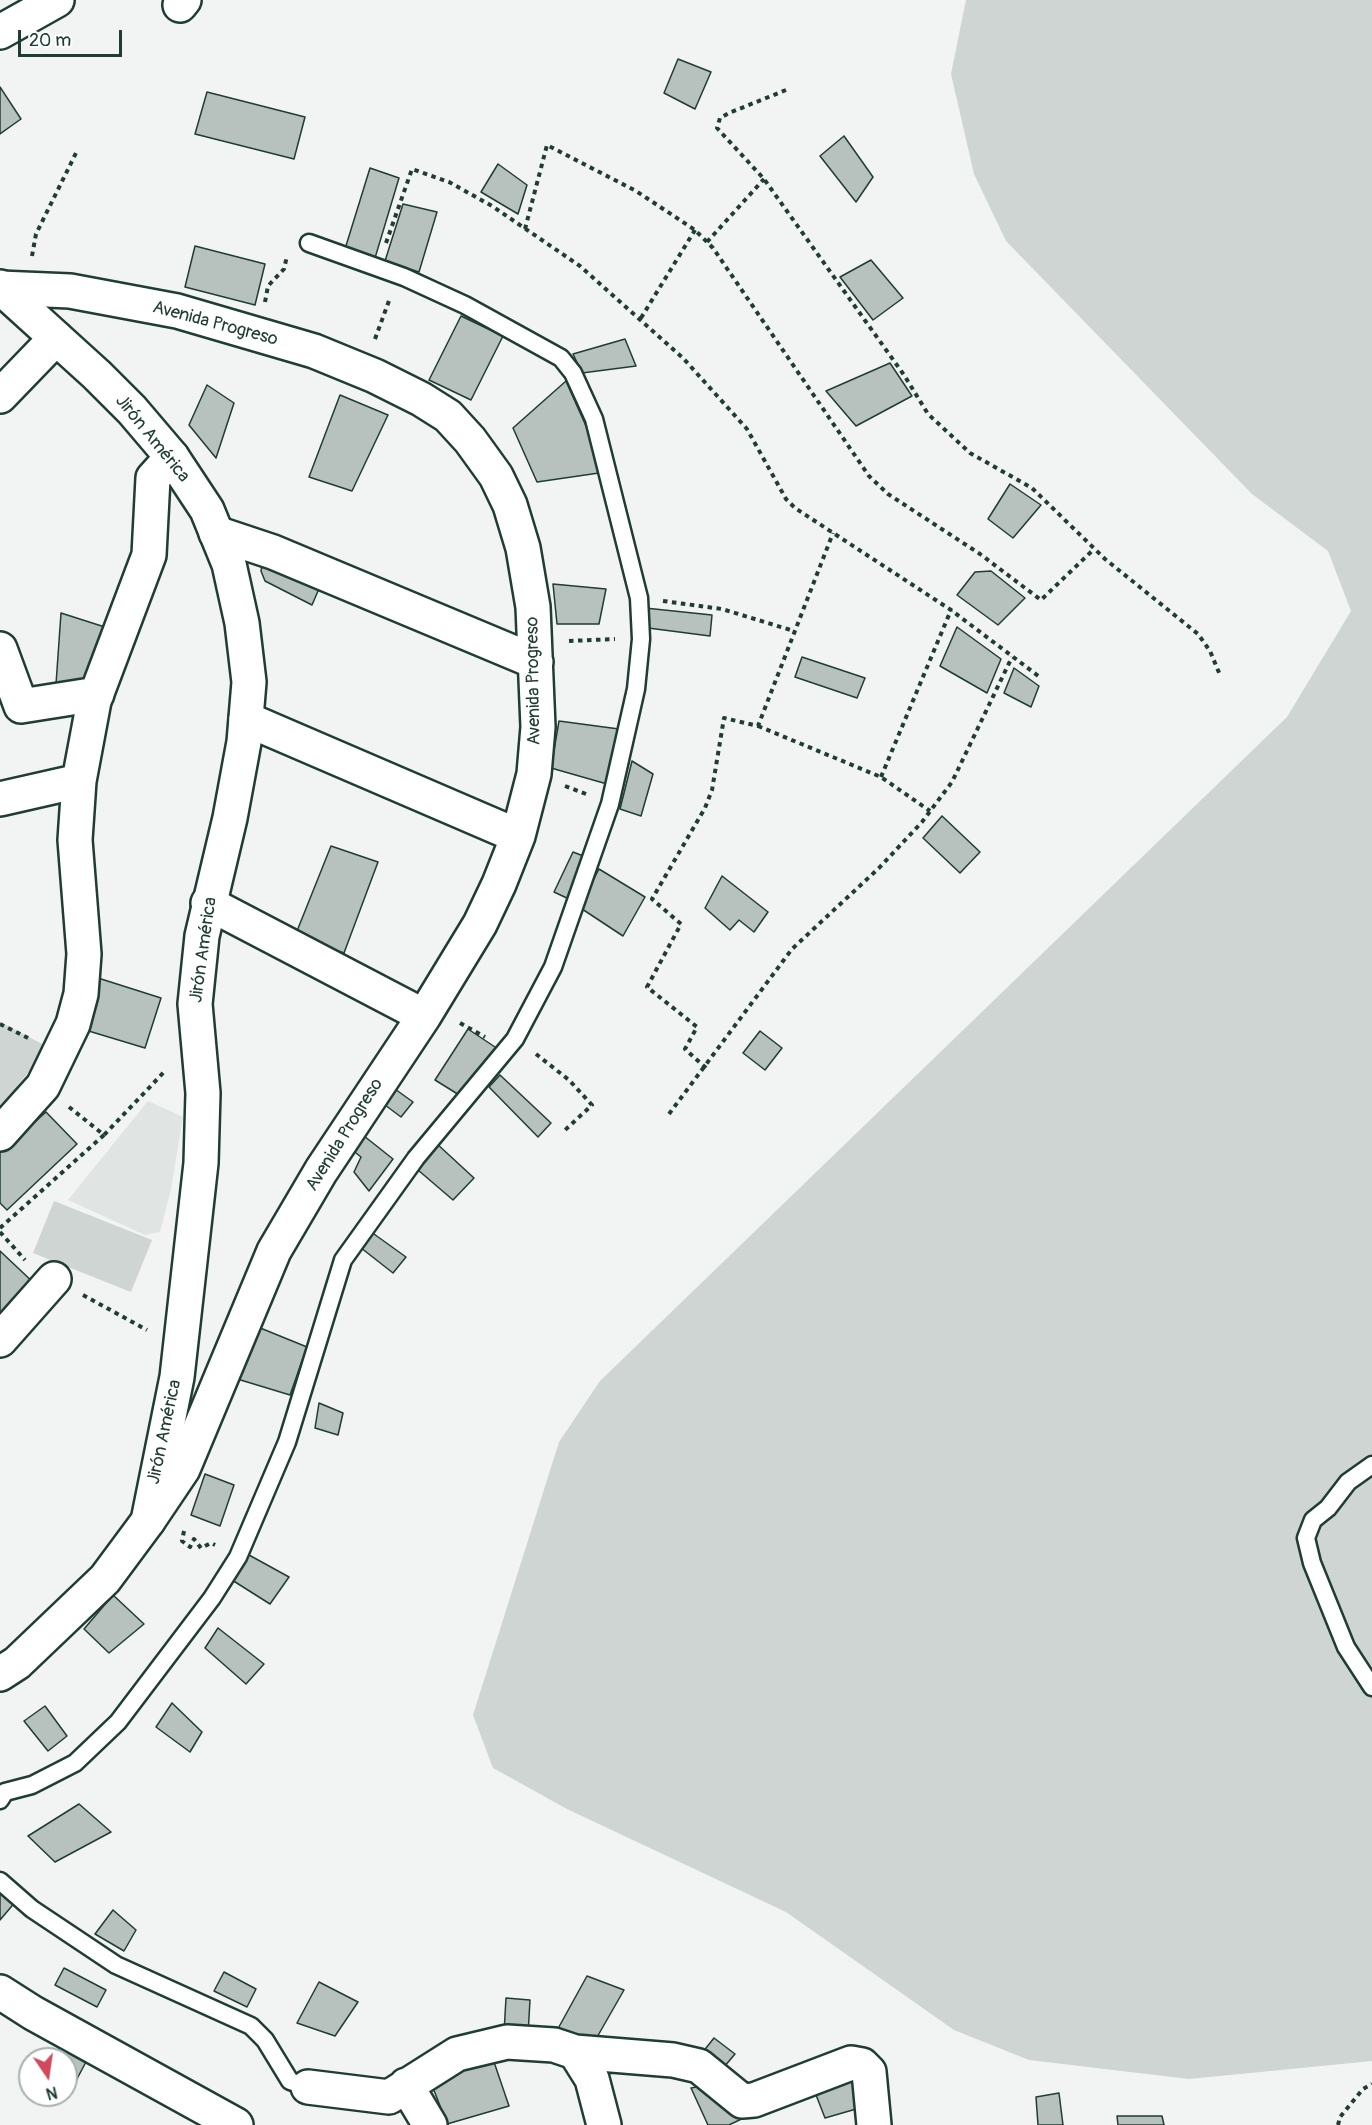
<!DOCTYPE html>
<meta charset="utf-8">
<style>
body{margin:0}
#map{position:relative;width:1372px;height:2125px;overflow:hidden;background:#f2f3f3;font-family:Pangolin,sans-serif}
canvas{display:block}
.north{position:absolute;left:18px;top:2047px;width:60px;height:60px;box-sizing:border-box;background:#fff;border:2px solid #a5b1ae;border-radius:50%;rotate:167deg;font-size:16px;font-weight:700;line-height:24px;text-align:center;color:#1f3d34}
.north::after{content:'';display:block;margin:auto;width:21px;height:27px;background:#d1495b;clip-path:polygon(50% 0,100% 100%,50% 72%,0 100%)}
.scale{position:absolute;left:18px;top:30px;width:104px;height:27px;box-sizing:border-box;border:3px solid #1f3d34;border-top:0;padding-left:8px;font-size:18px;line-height:21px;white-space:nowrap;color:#1f3d34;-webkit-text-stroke:4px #fff;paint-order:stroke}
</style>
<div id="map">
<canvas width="1372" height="2125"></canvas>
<div class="north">N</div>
<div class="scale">20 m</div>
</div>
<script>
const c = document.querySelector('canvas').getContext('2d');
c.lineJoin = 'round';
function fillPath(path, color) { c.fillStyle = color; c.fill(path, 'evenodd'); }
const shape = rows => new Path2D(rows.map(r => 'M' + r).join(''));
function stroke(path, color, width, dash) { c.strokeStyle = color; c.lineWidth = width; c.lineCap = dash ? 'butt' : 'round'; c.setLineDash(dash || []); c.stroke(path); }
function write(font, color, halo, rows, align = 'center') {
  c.font = font + ' Pangolin,sans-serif'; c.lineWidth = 4.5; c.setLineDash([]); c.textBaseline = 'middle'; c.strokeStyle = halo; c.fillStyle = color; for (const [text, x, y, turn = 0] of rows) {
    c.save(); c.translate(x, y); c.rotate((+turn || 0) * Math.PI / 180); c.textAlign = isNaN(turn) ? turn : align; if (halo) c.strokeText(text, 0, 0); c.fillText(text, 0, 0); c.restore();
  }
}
const built = shape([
 [148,1101,183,1117,171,1189,160,1232,145,1235,68,1200]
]);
const green = shape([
 [966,0,1372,0,1372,2061,1189,2079,1029,2060,954,2030,786,1912,567,1809,493,1768,473,1715,559,1442,600,1381,1287,717,1351,611,1328,551,1252,494,1006,241,974,174,951,74],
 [0,1022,48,1047,0,1108],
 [54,1201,152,1240,131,1292,33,1253]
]);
const building = shape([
 [678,59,711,72,695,109,664,93,678,59],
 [0,87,21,119,0,134,0,87],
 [207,92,305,117,294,159,195,134,207,92],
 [844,136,873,177,856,202,820,156,844,136],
 [498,164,527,185,518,214,481,192,498,164],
 [370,168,399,178,375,258,345,249,370,168],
 [403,204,437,212,419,272,385,261,403,204],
 [195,246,265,264,255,305,185,287,195,246],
 [871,260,903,298,873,320,840,277,871,260],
 [461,316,503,336,471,400,429,380,461,316],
 [625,339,636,366,582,373,573,354,625,339],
 [890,363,912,396,856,426,826,391,890,363],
 [566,381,590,435,599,473,537,482,513,428,566,381],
 [207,385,234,403,216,458,189,425,207,385],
 [340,395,388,415,352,491,309,477,340,395],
 [1010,484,1041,505,1013,538,988,519,1010,484],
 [264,555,324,577,312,605,265,581,261,571,264,555],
 [991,571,1025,598,998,625,957,595,975,572,991,571],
 [553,584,606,589,599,624,557,624,553,584],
 [645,608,712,615,710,636,648,628,645,608],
 [61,613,111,629,91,679,56,684,61,613],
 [957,627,1001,659,987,693,940,666,957,627],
 [802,657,865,678,857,698,795,677,802,657],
 [1014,668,1039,686,1031,707,1004,693,1014,668],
 [559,721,619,729,607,784,551,768,559,721],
 [632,761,653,774,641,816,620,809,632,761],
 [942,816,980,852,960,873,923,838,942,816],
 [331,846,378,862,344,953,295,936,331,846],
 [573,852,586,857,571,900,554,892,573,852],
 [599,869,645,897,623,936,579,907,599,869],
 [722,876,768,912,754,932,739,920,730,930,705,908,722,876],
 [98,978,161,998,145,1048,82,1029,98,978],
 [468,1029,501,1051,464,1098,435,1080,468,1029],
 [760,1031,782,1048,765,1070,743,1053,760,1031],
 [500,1075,551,1123,538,1137,489,1087,500,1075],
 [388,1084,413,1102,401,1117,377,1099,388,1084],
 [46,1112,77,1144,7,1210,0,1203,0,1153,46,1112],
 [359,1132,393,1159,369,1191,354,1172,361,1157,347,1146,359,1132],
 [436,1143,474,1178,453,1200,418,1170,436,1143],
 [367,1229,406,1257,393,1273,356,1244,367,1229],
 [0,1251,36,1285,0,1322,0,1251],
 [248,1323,307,1347,290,1395,234,1378,248,1323],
 [319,1403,343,1413,338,1435,315,1428,319,1403],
 [205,1474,234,1485,220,1526,191,1515,205,1474],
 [249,1555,289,1577,270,1604,232,1580,249,1555],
 [113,1595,144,1624,109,1653,84,1629,113,1595],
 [218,1628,264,1664,246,1684,205,1648,218,1628],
 [172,1703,202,1732,190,1752,156,1727,172,1703],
 [45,1706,67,1736,48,1751,24,1721,45,1706],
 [79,1804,111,1832,55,1862,28,1836,79,1804],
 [0,1889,17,1900,0,1920,0,1889],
 [113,1910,136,1930,124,1951,95,1934,113,1910],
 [64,1968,106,1990,97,2007,55,1985,64,1968],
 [224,1972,256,1989,247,2007,214,1991,224,1972],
 [587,1976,624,1990,596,2039,555,2034,587,1976],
 [319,1982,358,2002,335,2036,297,2023,319,1982],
 [506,1998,530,2000,528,2035,504,2033,506,1998],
 [714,2038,735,2054,718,2074,698,2058,714,2038],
 [60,2046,87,2060,69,2094,66,2092,66,2059,53,2059,60,2046],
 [493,2059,509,2106,447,2124,430,2080,493,2059],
 [853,2065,863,2107,825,2118,811,2082,853,2065],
 [714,2084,750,2115,729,2125,708,2125,691,2088,714,2084],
 [1059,2093,1063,2125,1038,2125,1036,2097,1059,2093],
 [1117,2116,1162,2116,1164,2125,1118,2125,1117,2116]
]);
const path = shape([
 [786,90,729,113,720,118,717,128,764,179,904,375,928,414,970,453,1032,488,1105,559,1198,634,1210,651,1220,675],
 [525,229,547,145,636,191,695,230,713,248,869,476,888,494,980,554,1041,600,1094,549],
 [707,242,764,179],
 [386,243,412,169,449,182,492,206,580,266,683,358,747,429,786,499,795,508,951,610,1041,678],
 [32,256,36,234,76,153],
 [265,302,268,286,284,269,287,256],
 [641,318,695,230],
 [375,339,390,298],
 [663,601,722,609,794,631],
 [569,641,615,639],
 [758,726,881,777,930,811],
 [881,777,951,610],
 [565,786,586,794],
 [460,1023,485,1037],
 [0,1024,28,1038],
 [536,1054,569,1080,592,1105,564,1131],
 [706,1068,685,1049,697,1027,647,987,681,924,652,899,705,808,712,790,724,718,758,726,833,533],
 [69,1107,104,1135,165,1071],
 [669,1114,792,949,879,868,922,822,952,782,1012,657],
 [0,1228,104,1135],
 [0,1232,25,1260],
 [83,1295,147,1330],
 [184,1531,182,1541,190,1547,194,1539,201,1548,211,1543,215,1545],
 [1338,2125,1340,2117,1363,2089,1372,2084]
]);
const lane = shape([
 [1372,1465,1348,1482,1328,1508,1313,1520,1306,1538,1312,1563,1346,1647,1372,1687],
 [0,1800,5,1792,32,1785,75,1763,118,1722,212,1598,238,1557,287,1442,343,1260,416,1158,515,1039,553,967,610,804,636,689,641,639,639,598,594,419,573,373,561,358,465,305,404,277,309,243],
 [0,1881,32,1909,116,1965,251,2026,265,2040,290,2081,308,2087]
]);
const street = shape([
 [180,5,184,0],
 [0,288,70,291,177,311,314,351,375,376,421,399,448,416,470,440,496,476,510,505,523,548,533,607,538,727,534,774,518,836,499,884,480,924,424,1016,321,1171,274,1251,183,1469,148,1521],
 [0,396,56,338],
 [216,533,273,552,536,662],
 [0,649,21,706,97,694],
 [246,719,518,836],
 [0,799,79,781],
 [208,903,424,1016],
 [0,1134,43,1086,73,1024,81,994,84,954,75,840,79,781,94,701,149,555,153,478,172,457],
 [0,1340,54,1279],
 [0,1992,33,2013,236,2125],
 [575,2052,592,2079,604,2125],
 [406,2085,430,2125],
 [308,2087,389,2097,457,2054,507,2042,554,2045,575,2052,673,2060,699,2066,742,2101,754,2100,851,2063,862,2065,869,2072,874,2125]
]);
const secondary = shape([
 [0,32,57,0],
 [0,287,97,375,132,410,172,457,207,510,229,564,242,623,249,682,244,742,230,818,202,936,195,1004,203,1093,201,1163,177,1377,148,1521,105,1579,17,1663,0,1674]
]);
const streetNames = [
 ["Avenida Progreso",215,324,15],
 ["Jirón América",152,439,51],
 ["Avenida Progreso",534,681,-91],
 ["Jirón América",204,950,-82],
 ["Avenida Progreso",345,1135,-58],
 ["Jirón América",165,1432,-78]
];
fillPath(built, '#e0e4e3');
fillPath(green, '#ced5d3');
fillPath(building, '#b7c1bd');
stroke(building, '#1f3d34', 1.5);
stroke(lane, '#1f3d34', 21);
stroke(street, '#1f3d34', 38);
stroke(secondary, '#1f3d34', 38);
stroke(path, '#1f3d34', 4, [4.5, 4.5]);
stroke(lane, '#fff', 16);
stroke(street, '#fff', 33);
stroke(secondary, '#fff', 33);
write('18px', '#1f3d34', '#fff', streetNames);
</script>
